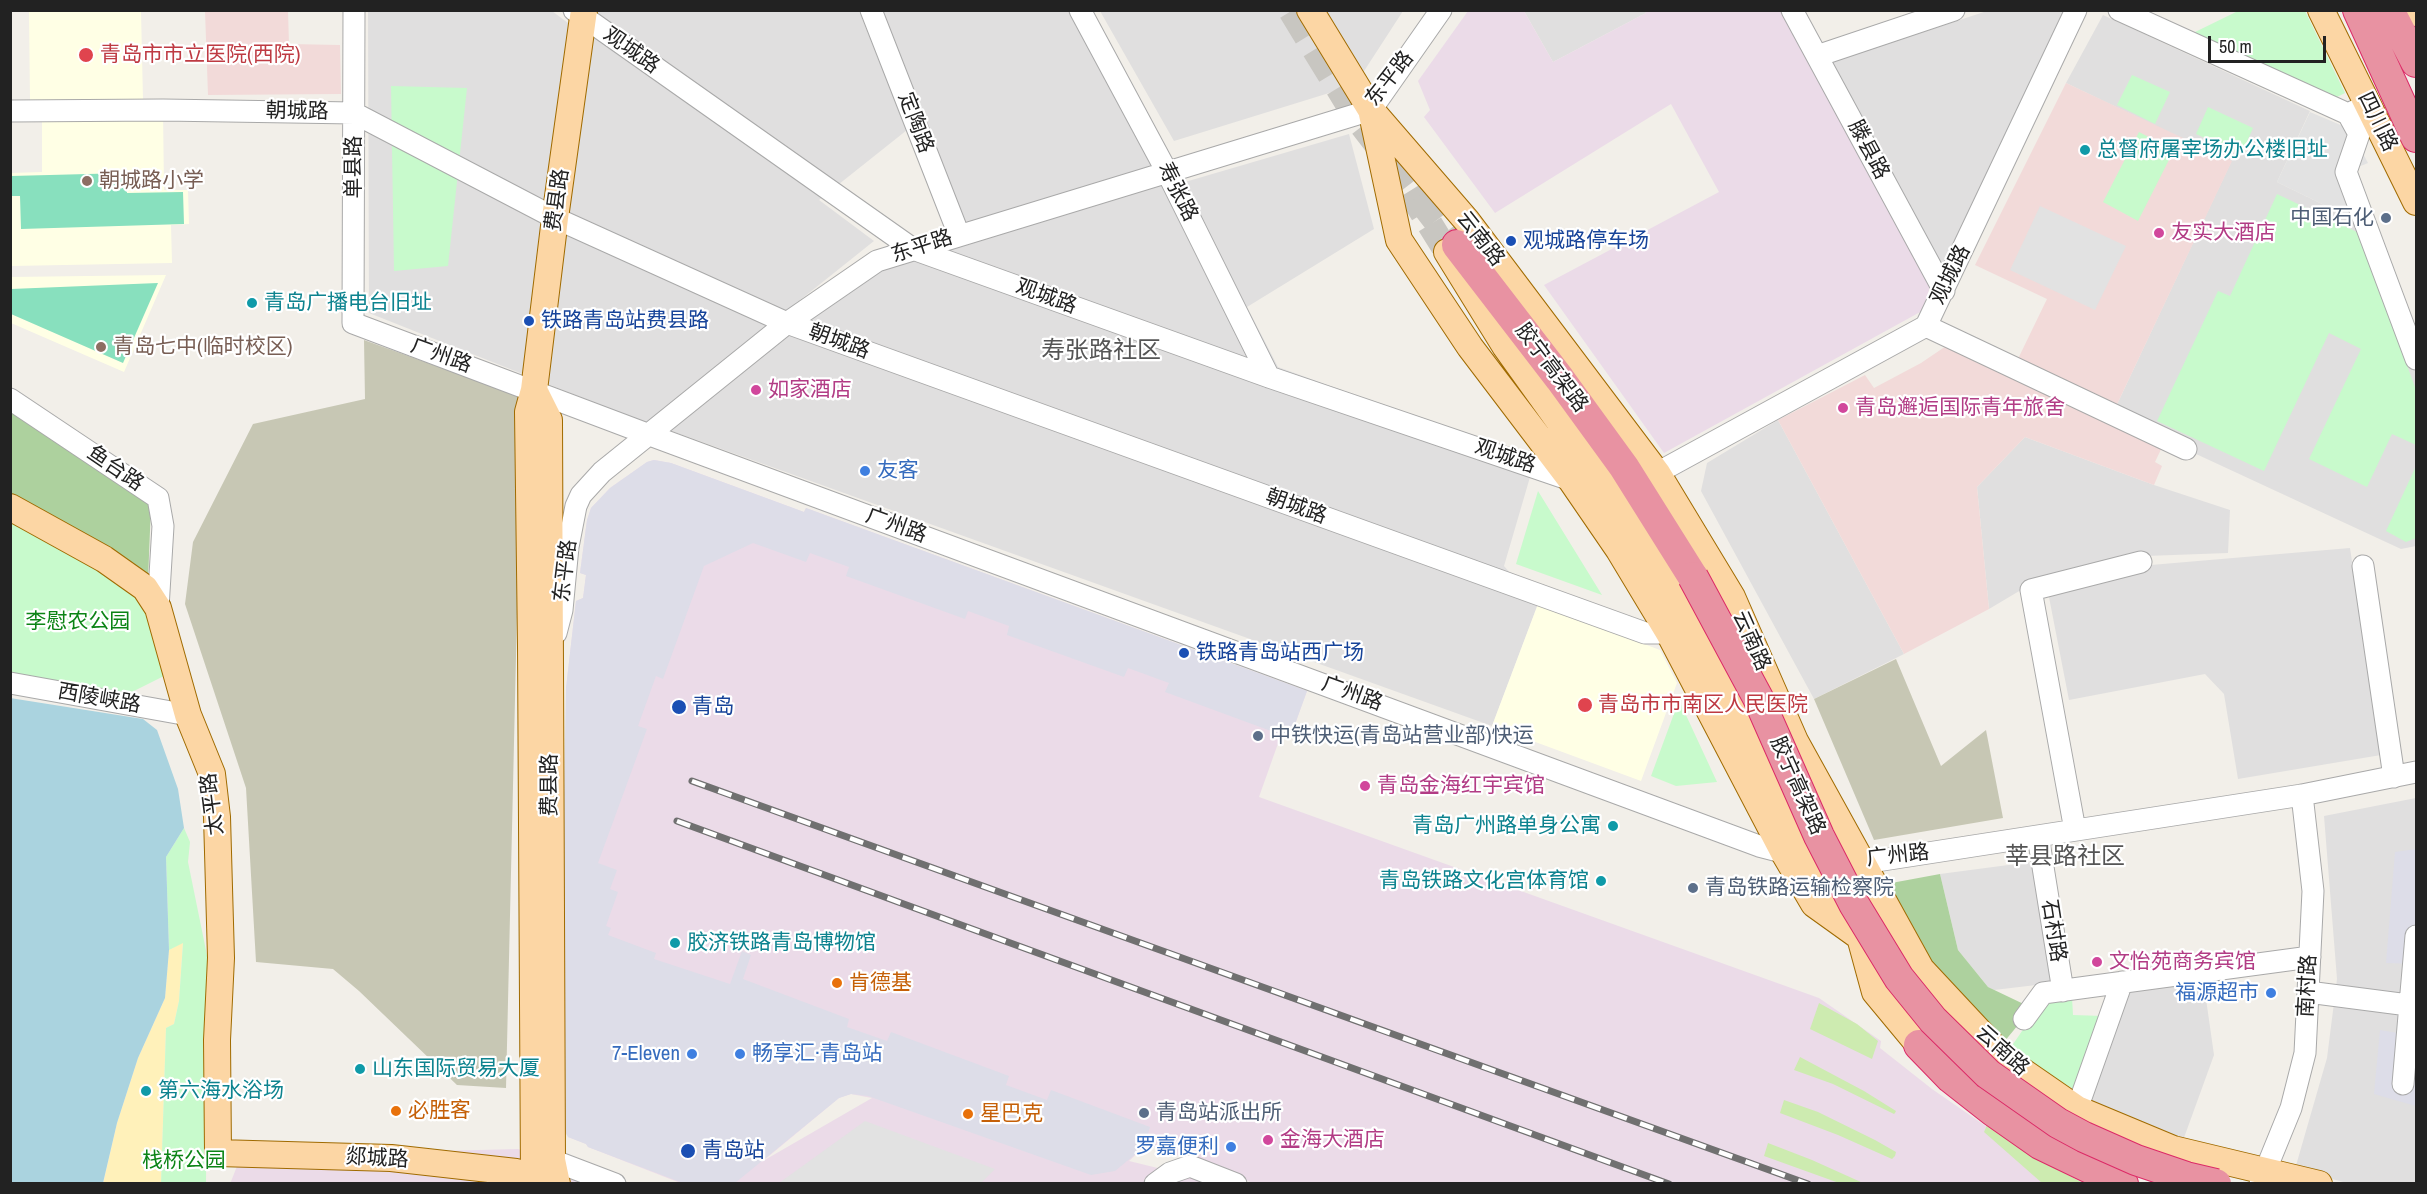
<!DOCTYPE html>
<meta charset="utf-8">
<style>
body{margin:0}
#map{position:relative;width:2427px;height:1194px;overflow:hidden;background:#f2efe9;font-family:"Archivo Narrow",sans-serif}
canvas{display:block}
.frame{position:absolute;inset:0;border:12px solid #222;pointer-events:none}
.scale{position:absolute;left:2208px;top:36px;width:118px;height:27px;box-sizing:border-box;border:3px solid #222;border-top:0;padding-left:8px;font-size:18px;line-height:21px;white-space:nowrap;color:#222;-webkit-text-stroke:4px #fff;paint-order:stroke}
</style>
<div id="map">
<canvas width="2427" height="1194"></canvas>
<div class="frame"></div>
<div class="scale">50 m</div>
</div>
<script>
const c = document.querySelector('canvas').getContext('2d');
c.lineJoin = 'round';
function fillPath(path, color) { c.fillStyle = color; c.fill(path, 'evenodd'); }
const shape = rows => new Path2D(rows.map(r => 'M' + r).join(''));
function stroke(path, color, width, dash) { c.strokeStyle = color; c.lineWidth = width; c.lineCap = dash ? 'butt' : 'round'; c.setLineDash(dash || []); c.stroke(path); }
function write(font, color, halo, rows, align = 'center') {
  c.font = font + ' "Archivo Narrow","Noto Sans SC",sans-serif'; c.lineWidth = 4.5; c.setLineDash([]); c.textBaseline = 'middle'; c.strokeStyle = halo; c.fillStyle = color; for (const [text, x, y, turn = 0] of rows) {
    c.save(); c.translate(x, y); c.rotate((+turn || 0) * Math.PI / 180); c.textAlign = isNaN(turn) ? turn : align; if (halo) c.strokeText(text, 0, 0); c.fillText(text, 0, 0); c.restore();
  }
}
const residential = shape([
 [1645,10,1646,13,1553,62,1524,11],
 [368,11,552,11,588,38,593,11,859,11,907,130,819,200,874,241,646,423,369,313],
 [878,11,1068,11,1150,158,1185,182,1349,134,1374,229,1247,307,1278,367,1535,460,1504,566,1538,604,1492,726,666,429,881,265,971,244],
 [1100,11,1403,11,1355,85,1174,141],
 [1987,11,2068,11,1944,274,1832,62],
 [2103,15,2310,111,2277,182,2367,226,2416,359,2416,546,2401,549,2112,415,2231,162,2066,83],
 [1778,420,1904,654,1814,699,1701,491,1707,463],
 [2025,437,2154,485,2230,510,2228,553,2146,556,2026,587,1989,609,1977,487],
 [2350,548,2381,755,2238,779,2224,694,2205,674,2069,700,2048,592,2151,565],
 [2416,798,2416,1183,2347,1183,2295,1169,2327,1058,2337,979,2324,816],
 [2031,862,2053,983,1994,990,1988,987,1958,950,1940,874],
 [2203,978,2214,1055,2181,1146,2082,1106,2126,991]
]);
const commercial = shape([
 [205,11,288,11,289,44,340,45,341,94,208,95],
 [2066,83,2232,161,2112,415,2016,363,2047,299,1975,265],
 [1952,342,2165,441,2155,462,2162,466,2154,485,2025,437,1977,487,1989,609,1904,654,1778,420,1865,375,1874,388,1921,363]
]);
const industrial = shape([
 [1468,11,1524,11,1553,62,1646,13,1645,11,1780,11,1932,281,1922,311,1664,453,1544,285,1719,192,1671,104,1495,213,1424,117,1430,110,1418,81],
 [654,460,671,463,804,512,806,508,1307,691,1290,738,1281,735,1259,797,1819,998,1881,1041,1880,1048,1932,1089,1987,1127,2080,1183,1256,1184,1152,1146,1144,1147,1129,1161,1219,1183,683,1184,588,1147,586,1144,568,1137,566,688,576,601,583,598,586,575,580,573,587,520,591,508,610,488,647,462],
 [851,1094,872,1098,763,1161,839,1098],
 [518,1149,624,1183,230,1184,241,1156]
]);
const education = shape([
 [29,11,141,11,143,100,30,101],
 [163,110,164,190,188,190,189,224,171,225,172,263,11,266,10,173,42,172,42,112],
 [166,275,124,372,11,323,10,277],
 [1538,604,1660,650,1677,683,1641,781,1492,726]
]);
const construction = shape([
 [364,340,522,397,506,1088,457,1085,359,991,333,969,256,962,246,788,185,604,193,542,253,424,365,399],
 [1896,659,1941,766,1986,730,2003,818,1874,840,1814,699]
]);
const grass = shape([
 [1819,1003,1857,1024,1878,1041,1872,1059,1810,1029],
 [1800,1057,1864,1091,1896,1111,1895,1113,1894,1114,1833,1084,1794,1070],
 [1784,1100,1818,1112,1875,1140,1896,1152,1895,1156,1892,1159,1838,1135,1780,1113],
 [1987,1125,2033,1156,2083,1183,2042,1183,1984,1132],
 [1768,1143,1812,1160,1863,1183,1839,1183,1764,1156]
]);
const forest = shape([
 [10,411,151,506,148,580,11,674],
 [1940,874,1958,950,1988,987,2032,1008,2004,1042,1926,962,1886,884]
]);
const sand = shape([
 [183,942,179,1001,174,1024,166,1028,161,1183,103,1184,117,1123,138,1058,165,998,169,950]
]);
const park = shape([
 [2238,11,2305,11,2345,93,2335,98,2193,33],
 [2132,75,2170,92,2155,124,2117,105],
 [391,86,467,88,448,266,394,271],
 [2208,107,2253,128,2241,155,2196,134],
 [2139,132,2174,150,2138,221,2103,202],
 [2277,194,2359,233,2416,390,2416,445,2392,434,2367,487,2309,459,2361,349,2329,333,2264,471,2157,421,2218,291,2230,296],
 [2416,466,2416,538,2406,542,2386,531],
 [1538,491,1602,595,1516,564],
 [10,506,145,588,176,670,124,696,11,678],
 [1679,700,1717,782,1676,786,1651,776],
 [184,828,190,842,188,862,211,975,207,1066,206,1183,161,1184,166,1028,174,1024,179,1001,183,943,169,950,166,857],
 [2072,997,2073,1015,2103,1016,2075,1090,2009,1050,2044,999]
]);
const pitch = shape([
 [126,173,127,193,183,192,184,224,21,229,20,196,11,196,11,176],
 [158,283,123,363,11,314,11,289]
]);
const parking = shape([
 [2310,112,2350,129,2368,163,2346,172,2367,226,2277,182],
 [2040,206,2126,246,2095,310,2010,270],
 [865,1121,995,1169,981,1183,779,1183]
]);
const plaza = shape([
 [654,460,671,463,804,512,806,508,1307,691,1290,738,1165,692,1169,683,1128,668,1124,677,1007,635,1009,626,968,611,965,619,846,576,849,567,810,553,806,562,753,543,704,566,663,679,656,676,638,726,647,729,598,863,617,870,610,889,618,892,606,926,611,928,608,935,656,953,654,959,730,984,742,951,751,955,743,979,849,1019,847,1027,887,1041,891,1032,1009,1076,1006,1085,1047,1100,1051,1090,1150,1127,1144,1147,1115,1171,1091,1175,868,1096,851,1094,839,1098,735,1183,683,1183,588,1147,586,1144,568,1137,564,1130,562,897,566,688,576,601,583,598,586,575,580,573,587,520,591,508,610,488,647,462],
 [2416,849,2416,964,2386,963,2395,852],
 [2380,1030,2416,1036,2416,1106,2374,1094]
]);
const water = shape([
 [10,698,143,719,157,730,178,789,184,828,166,857,169,950,165,998,138,1058,117,1123,103,1183,11,1183]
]);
const majorTunnel = shape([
 [1389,158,1447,252]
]);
const highwayTunnel = shape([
 [1293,10,1359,118,1457,245]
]);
const minor = shape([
 [354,10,353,323,647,434,1759,846,1794,855],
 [574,10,913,249,1269,377,1571,480],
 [871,10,959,235],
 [1080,10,1167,172,1269,377],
 [1792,10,1944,291],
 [2119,10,2348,114,2369,104],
 [1817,56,1954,10],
 [10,111,163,110,354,113,555,218,787,323,1645,633,1669,633],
 [2348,114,2359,134,2346,172,2416,359],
 [1926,326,2186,449],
 [10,399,158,498,163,526,158,608],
 [1657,473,1926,326,2076,10],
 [2363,566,2394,777],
 [556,633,562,610,568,547,576,506,581,495,602,472,787,323,877,261,1371,110,1441,10],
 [10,683,188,715],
 [2075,830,2031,590,2141,562],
 [2038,836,2063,991],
 [1849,859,1870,862,2302,795,2416,772],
 [2308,992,2416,1006],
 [2024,1019,2043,993,2310,957],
 [2403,1084,2416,936],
 [2077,1109,2122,982],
 [552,1160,615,1184],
 [1155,1184,1170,1173,1190,1166,1236,1184],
 [2260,1184,2291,1108,2305,1053,2313,891,2302,795]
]);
const major = shape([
 [1310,10,1371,110,1467,221,1657,473,1732,597,1795,741,1921,969,2006,1060,2077,1109,2173,1149,2319,1184],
 [2321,10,2416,202],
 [2415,10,2416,13],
 [1372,114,1399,240,1470,347,1571,480,1619,550,1669,633,1784,853,1814,904,1860,937,1876,960],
 [1447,252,1505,346,1629,519,1683,607,1748,731,1806,857,1860,937,1875,992,1919,1045],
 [534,390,549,420,552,1160,557,1184],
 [10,507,104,559,145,588,158,608,188,715,212,774,217,817,221,958,217,1040,218,1153,391,1158,516,1172,534,1181],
 [534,1181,531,647,528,412,534,390,555,218,584,10]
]);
const highway = shape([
 [2358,10,2416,137],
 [2389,10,2416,62],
 [1457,245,1560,379,1624,467,1693,577],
 [1919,1045,1951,1078,1993,1111,2040,1144,2123,1184]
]);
const rail = shape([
 [692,781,1808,1184],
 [677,821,1669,1184]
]);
const highwayBridge = shape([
 [1693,577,1758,698,1819,836,1854,904,1899,978,1933,1020,1988,1074,2058,1123,2084,1137,2136,1160,2186,1177,2216,1184]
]);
const markers = [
 [86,55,8,"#e0444e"],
 [2085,150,6,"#0f9aa8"],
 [87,181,6,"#8d6e63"],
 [2386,218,6,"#5c6f8a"],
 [2159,233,6,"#d1479c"],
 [1511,241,6,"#1a4fb4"],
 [252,303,6,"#0f9aa8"],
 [529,321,6,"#1a4fb4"],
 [101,347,6,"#8d6e63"],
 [756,390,6,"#d1479c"],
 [1843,408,6,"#d1479c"],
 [865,471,6,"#3f7fe0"],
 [1184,653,6,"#1a4fb4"],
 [1585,705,8,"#e0444e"],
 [679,707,8,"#1a4fb4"],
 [1258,736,6,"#5c6f8a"],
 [1365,786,6,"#d1479c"],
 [1613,826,6,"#0f9aa8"],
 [1601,881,6,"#0f9aa8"],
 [1693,888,6,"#5c6f8a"],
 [675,943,6,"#0f9aa8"],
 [2097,962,6,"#d1479c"],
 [837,983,6,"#e8710a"],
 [2271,993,6,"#3f7fe0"],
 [692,1054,6,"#3f7fe0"],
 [740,1054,6,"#3f7fe0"],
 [360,1069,6,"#0f9aa8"],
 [146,1091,6,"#0f9aa8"],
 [396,1111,6,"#e8710a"],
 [1144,1113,6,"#5c6f8a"],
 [968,1114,6,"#e8710a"],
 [1268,1140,6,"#d1479c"],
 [1231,1147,6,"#3f7fe0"],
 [688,1151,8,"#1a4fb4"]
];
const streetNames = [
 ["观城路",631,51,35],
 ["东平路",1390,79,-52],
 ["朝城路",297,112,1],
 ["四川路",2377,122,64],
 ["定陶路",915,123,69],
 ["滕县路",1868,150,62],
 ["单县路",354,167,-90],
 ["寿张路",1177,192,63],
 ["费县路",558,200,-82],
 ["云南路",1480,239,52],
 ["东平路",922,247,-18],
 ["观城路",1951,275,-64],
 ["观城路",1046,297,20],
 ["朝城路",839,342,20],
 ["广州路",441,356,20],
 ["胶宁高架路",1551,368,53],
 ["观城路",1505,457,19],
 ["鱼台路",115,469,34],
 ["朝城路",1296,507,20],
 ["广州路",896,526,20],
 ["东平路",566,571,-83],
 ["云南路",1751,641,66],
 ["广州路",1352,694,20],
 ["西陵峡路",99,699,10],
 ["费县路",550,785,-90],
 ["胶宁高架路",1797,786,66],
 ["太平路",213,804,-97],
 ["广州路",1898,856,-6],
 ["石村路",2053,931,81],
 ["南村路",2308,986,-87],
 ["云南路",2002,1051,42],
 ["郯城路",377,1159,3]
];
const healthNames = [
 ["青岛市市立医院(西院)",100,55],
 ["青岛市市南区人民医院",1598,705]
];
const cultureNames = [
 ["总督府屠宰场办公楼旧址",2097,150],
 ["青岛广播电台旧址",264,303],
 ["青岛广州路单身公寓",1601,826,"right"],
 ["青岛铁路文化宫体育馆",1589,881,"right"],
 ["胶济铁路青岛博物馆",687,943],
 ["山东国际贸易大厦",372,1069],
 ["第六海水浴场",158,1091]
];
const educationNames = [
 ["朝城路小学",99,181],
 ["青岛七中(临时校区)",113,347]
];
const serviceNames = [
 ["中国石化",2374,218,"right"],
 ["中铁快运(青岛站营业部)快运",1270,736],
 ["青岛铁路运输检察院",1705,888],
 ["青岛站派出所",1156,1113]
];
const hotelNames = [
 ["友实大酒店",2171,233],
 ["如家酒店",768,390],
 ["青岛邂逅国际青年旅舍",1855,408],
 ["青岛金海红宇宾馆",1377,786],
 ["文怡苑商务宾馆",2109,962],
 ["金海大酒店",1280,1140]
];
const transitNames = [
 ["观城路停车场",1523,241],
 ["铁路青岛站费县路",541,321],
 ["铁路青岛站西广场",1196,653],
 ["青岛",692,707],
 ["青岛站",702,1151]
];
const shopNames = [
 ["友客",877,471,"left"],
 ["福源超市",2259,993],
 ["7-Eleven",680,1054],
 ["畅享汇·青岛站",752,1054,"left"],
 ["罗嘉便利",1219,1147]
];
const parkNames = [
 ["李慰农公园",78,622],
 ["栈桥公园",184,1161]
];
const foodNames = [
 ["肯德基",849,983],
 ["必胜客",408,1111],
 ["星巴克",980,1114]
];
const quarterNames = [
 ["寿张路社区",1101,352],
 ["莘县路社区",2065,858]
];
fillPath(residential, '#e0dfdf');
fillPath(commercial, '#f2dad9');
fillPath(industrial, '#ebdbe8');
fillPath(education, '#ffffe5');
fillPath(construction, '#c7c7b4');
fillPath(grass, '#cdebb0');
fillPath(forest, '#add19e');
fillPath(sand, '#fff1ba');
fillPath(park, '#c8facc');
fillPath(pitch, '#88e0be');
fillPath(parking, '#e2e2e2');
fillPath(plaza, '#dddde8');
fillPath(water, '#aad3df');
stroke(majorTunnel, '#c8c6c1', 26, [26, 13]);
stroke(highwayTunnel, '#c8c6c1', 30, [30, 15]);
stroke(minor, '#a9a9a9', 23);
stroke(major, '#a06b00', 28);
stroke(highway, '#dc2a67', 32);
stroke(minor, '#fff', 21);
stroke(major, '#fcd6a4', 26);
stroke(highway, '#e892a2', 30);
stroke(rail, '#707070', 7);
stroke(rail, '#fff', 4.5, [14]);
stroke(highwayBridge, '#dc2a67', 32, []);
stroke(highwayBridge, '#e892a2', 30);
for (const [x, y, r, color] of markers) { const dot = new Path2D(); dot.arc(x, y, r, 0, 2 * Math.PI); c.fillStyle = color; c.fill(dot); stroke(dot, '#fff', 2); }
write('21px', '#222', '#fff', streetNames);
write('21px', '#be3a42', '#fff', healthNames, 'left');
write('21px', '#0d838f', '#fff', cultureNames, 'left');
write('21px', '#785e54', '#fff', educationNames, 'left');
write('21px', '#4e5e75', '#fff', serviceNames, 'left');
write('21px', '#b23c85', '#fff', hotelNames, 'left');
write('21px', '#164399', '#fff', transitNames, 'left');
write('21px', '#366cbe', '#fff', shopNames, 'right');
write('21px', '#0c8416', '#fff', parkNames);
write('21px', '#c56008', '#fff', foodNames, 'left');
write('24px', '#555', '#fff', quarterNames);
</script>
